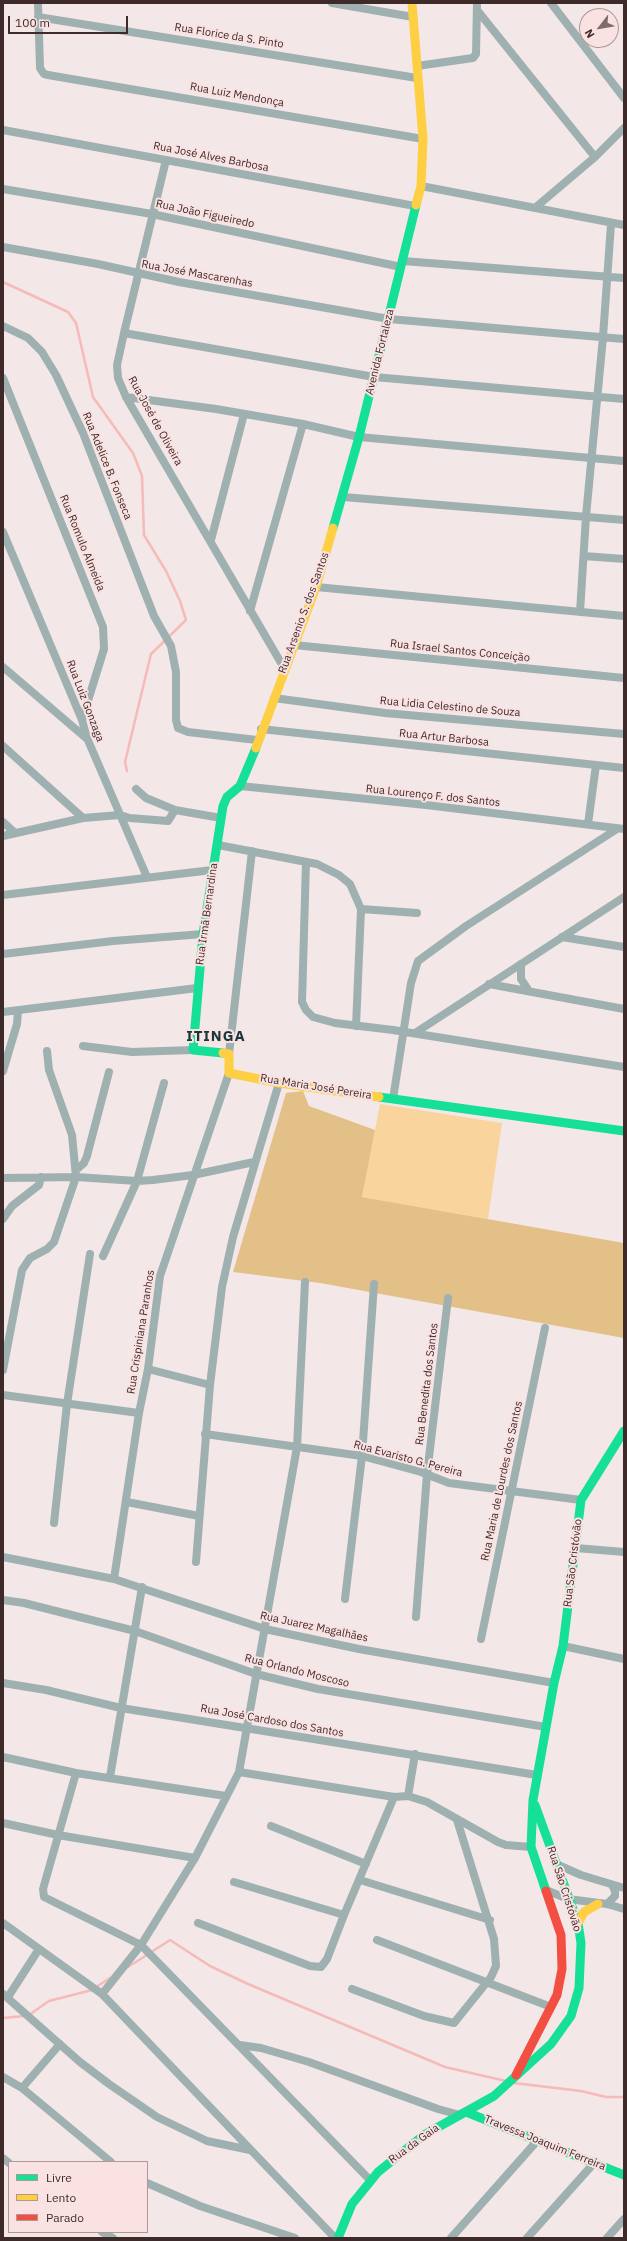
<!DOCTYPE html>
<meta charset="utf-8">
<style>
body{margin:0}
#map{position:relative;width:627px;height:2241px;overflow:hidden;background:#f3e7e7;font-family:"IBM Plex Sans",sans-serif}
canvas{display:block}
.frame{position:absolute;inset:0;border:4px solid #3f2a2a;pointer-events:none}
.legend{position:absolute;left:8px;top:2161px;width:140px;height:72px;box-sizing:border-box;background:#f9e2e1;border:1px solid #af9898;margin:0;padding:5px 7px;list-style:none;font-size:12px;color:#3f2a2a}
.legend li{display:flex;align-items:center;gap:8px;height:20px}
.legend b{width:20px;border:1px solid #af9898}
.north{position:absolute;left:579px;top:8px;width:40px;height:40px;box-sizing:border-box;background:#f9e2e1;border:1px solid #af9898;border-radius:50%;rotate:239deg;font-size:11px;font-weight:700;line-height:16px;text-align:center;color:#3f2a2a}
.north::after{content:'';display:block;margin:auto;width:14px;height:18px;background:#7e6c6c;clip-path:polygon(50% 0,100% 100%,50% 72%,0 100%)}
.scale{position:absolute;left:8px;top:16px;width:120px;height:18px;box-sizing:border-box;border:2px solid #3f2a2a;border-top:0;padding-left:5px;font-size:12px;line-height:14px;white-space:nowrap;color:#3f2a2a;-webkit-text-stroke:3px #f9e2e1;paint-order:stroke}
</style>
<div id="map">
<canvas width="627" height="2241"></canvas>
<div class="frame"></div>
<ul class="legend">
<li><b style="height:5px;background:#16e098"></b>Livre</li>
<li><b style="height:5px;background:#ffcf43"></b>Lento</li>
<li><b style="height:5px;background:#f24e42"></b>Parado</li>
</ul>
<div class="north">N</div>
<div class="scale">100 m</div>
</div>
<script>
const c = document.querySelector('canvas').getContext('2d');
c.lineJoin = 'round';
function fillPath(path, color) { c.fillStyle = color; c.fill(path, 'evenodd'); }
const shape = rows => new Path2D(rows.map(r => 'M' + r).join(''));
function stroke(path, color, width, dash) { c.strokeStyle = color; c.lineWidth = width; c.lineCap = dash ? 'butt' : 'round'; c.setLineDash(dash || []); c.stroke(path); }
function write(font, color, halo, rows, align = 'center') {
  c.font = font + ' "IBM Plex Sans",sans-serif'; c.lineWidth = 4; c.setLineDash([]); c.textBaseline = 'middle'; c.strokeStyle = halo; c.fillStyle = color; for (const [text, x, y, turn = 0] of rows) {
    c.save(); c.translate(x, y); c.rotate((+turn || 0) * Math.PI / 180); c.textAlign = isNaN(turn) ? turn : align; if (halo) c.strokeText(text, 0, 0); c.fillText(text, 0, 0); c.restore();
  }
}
const green = shape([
 [380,1104,502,1123,488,1219,362,1197]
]);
const forest = shape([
 [303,1091,309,1106,375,1130,362,1197,624,1243,624,1338,320,1283,233,1272,286,1093]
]);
const stream = shape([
 [3,282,68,312,76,323,93,397,133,453,142,476,144,535,166,571,180,601,186,620,151,654,125,762,127,771],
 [128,1967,170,1940,210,1966,248,1984,445,2067,506,2081],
 [96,1987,110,1978],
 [29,2015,49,2001,92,1990],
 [3,2018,24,2016],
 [514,2083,581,2091,606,2097,624,2097]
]);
const street = shape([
 [38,3,40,68,44,74,48,75,423,139],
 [332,3,413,17],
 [551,3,624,98],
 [477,10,595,157],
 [38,17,417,78],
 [417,66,473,58,476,54,477,3],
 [3,130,415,206],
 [166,160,124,333,117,365,118,378,126,397,284,668],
 [421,186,624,225],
 [3,189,152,214,401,267],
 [536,207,595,157,624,128],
 [3,247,98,264,179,282,389,319,624,339],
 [403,261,624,278],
 [3,326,28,338,42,352,56,375,83,433,154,616,171,646,176,672,176,720,178,728,188,732,257,740],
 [124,333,374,377,624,399],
 [3,378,103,627,104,649,82,720],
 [126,397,216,409,303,424,359,437,624,461],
 [343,497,624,520],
 [3,532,82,720,87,738,147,877],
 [211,540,244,414],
 [584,556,624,559],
 [316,587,624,616],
 [250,611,303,424],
 [580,612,586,516,603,337,611,224],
 [294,645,624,678],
 [3,667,86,738],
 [274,698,385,713,624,734],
 [261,729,624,768],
 [3,746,83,818],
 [240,786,426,805,624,829],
 [136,789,146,798,175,810,221,818],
 [3,822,15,833],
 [588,824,596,765],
 [3,836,83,818,120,815,130,818,168,821,175,810],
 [218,845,317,864,339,875,350,884,361,909,356,1026],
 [306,862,302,1002,306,1010,313,1017,335,1023,393,1030,624,1067],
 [3,895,212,870],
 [361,909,417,913],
 [562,937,624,947],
 [3,954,113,941,203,934],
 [521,964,521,979,529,991],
 [489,984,624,1009],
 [3,1012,197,988],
 [415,1033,624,897],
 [83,1046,132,1052,193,1050],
 [229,1054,252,851],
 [3,1071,17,1024,18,1011],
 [393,1099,411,983,418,961,466,926,617,829],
 [76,1170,84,1163,87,1156,109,1072],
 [3,1178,76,1177,137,1181,153,1180,193,1175,254,1162],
 [3,1219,12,1206,39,1185,41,1177],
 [103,1256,137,1181,164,1083],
 [148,1369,210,1385],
 [3,1370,22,1270,30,1258,47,1249,54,1242,76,1177,72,1135,49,1070,47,1051],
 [3,1395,139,1413],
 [205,1434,362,1456,421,1472,449,1483,581,1500],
 [127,1502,199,1516],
 [54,1523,67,1404,90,1254],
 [576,1548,624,1552],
 [3,1557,114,1579,265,1629,359,1649,554,1683],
 [196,1562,210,1385,222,1287,233,1237,279,1083],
 [114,1579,139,1413,148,1369,160,1276,229,1073],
 [345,1599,362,1456,374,1284],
 [3,1600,24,1603,135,1631,256,1674,318,1689,546,1727],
 [416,1617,427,1474,448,1298],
 [481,1639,545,1328],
 [563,1646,624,1659],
 [3,1683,46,1690,121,1708,537,1775],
 [3,1757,76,1773,226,1796],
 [239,1772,394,1797,408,1796,427,1802,498,1842,506,1845,531,1847],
 [76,1773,43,1889,44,1897,141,1945,370,2180],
 [110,1777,142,1587],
 [408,1796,415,1754],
 [3,1823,58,1835,195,1858],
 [271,1826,366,1864],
 [556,1864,581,1875,624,1888],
 [360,1880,490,1920],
 [234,1882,344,1915],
 [546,1890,568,1899,607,1904,624,1909],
 [607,1904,615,1896,615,1891,612,1885],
 [3,1923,102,1994,335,2238],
 [198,1923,310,1966,321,1967,327,1959,344,1915,394,1797],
 [377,1940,551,2007],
 [352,1989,424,2016,454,2023,491,1977,496,1966,494,1939,457,1820],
 [3,1994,80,2062,109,2084,157,2117,207,2141,250,2150],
 [102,1994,141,1945,195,1858,239,1772,297,1447,305,1282],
 [8,1997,39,1949],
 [240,2045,261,2048,309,2062,438,2109,460,2115],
 [3,2077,22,2088,111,2162],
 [22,2088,60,2044],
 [3,2158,9,2163],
 [147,2183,200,2206,295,2238],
 [102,2232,113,2238],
 [451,2238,537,2141],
 [527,2238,595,2162],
 [607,2238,624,2219]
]);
const fast = shape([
 [333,528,359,437,416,205],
 [223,1053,193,1050,203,934,223,806,227,797,240,786,256,748],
 [379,1097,624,1131],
 [546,1891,531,1847,533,1800,554,1683,563,1646,581,1500,624,1431],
 [466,2112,624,2175],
 [338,2238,352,2204,378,2172,424,2135,494,2096,551,2044,571,2016,579,1988,581,1943,578,1923,535,1805]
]);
const slow = shape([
 [412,3,423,139,421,186,416,205],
 [256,748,316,587,333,528],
 [223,1053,229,1054,229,1073,279,1083,379,1097],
 [578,1923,584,1912,598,1904]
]);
const jam = shape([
 [516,2075,557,1995,562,1969,561,1935,546,1891]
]);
const streetNames = [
 ["Rua Florice da S. Pinto",229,36,9],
 ["Rua Luiz Mendonça",237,95,10],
 ["Rua José Alves Barbosa",211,157,11],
 ["Rua João Figueiredo",205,214,12],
 ["Rua José Mascarenhas",197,274,10],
 ["Avenida Fortaleza",380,352,-76],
 ["Rua José de Oliveira",155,421,61],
 ["Rua Adelice B. Fonseca",107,466,68],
 ["Rua Romulo Almeida",82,543,68],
 ["Rua Arsenio S. dos Santos",304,613,-70],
 ["Rua Israel Santos Conceição",460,651,6],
 ["Rua Luiz Gonzaga",85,701,69],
 ["Rua Lidia Celestino de Souza",450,707,5],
 ["Rua Artur Barbosa",444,738,6],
 ["Rua Lourenço F. dos Santos",433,796,6],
 ["Rua Irmã Bernardina",207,914,-82],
 ["Rua Maria José Pereira",316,1087,9],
 ["Rua Crispiniana Paranhos",141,1332,-81],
 ["Rua Benedita dos Santos",427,1384,-83],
 ["Rua Evaristo G. Pereira",408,1459,15],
 ["Rua Maria de Lourdes dos Santos",502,1481,-78],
 ["Rua São Cristóvão",573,1563,-83],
 ["Rua Juarez Magalhães",314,1627,12],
 ["Rua Orlando Moscoso",297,1671,14],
 ["Rua José Cardoso dos Santos",272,1721,10],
 ["Rua São Cristóvão",564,1889,72],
 ["Travessa Joaquim Ferreira",545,2143,22],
 ["Rua da Gaia",414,2144,-36]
];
const districtNames = [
 ["ITINGA",216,1037]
];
fillPath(green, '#f9d49d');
fillPath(forest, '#e3c088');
stroke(stream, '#f6bab9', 2.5);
stroke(street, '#9fb0b0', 8);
stroke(fast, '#16e098', 9);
stroke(slow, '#ffcf43', 9);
stroke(jam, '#f24e42', 9);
write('11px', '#3f2a2a', '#f9e2e1', streetNames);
c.letterSpacing = '1px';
write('bold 15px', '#16383a', '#f9e2e1', districtNames);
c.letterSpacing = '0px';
</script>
